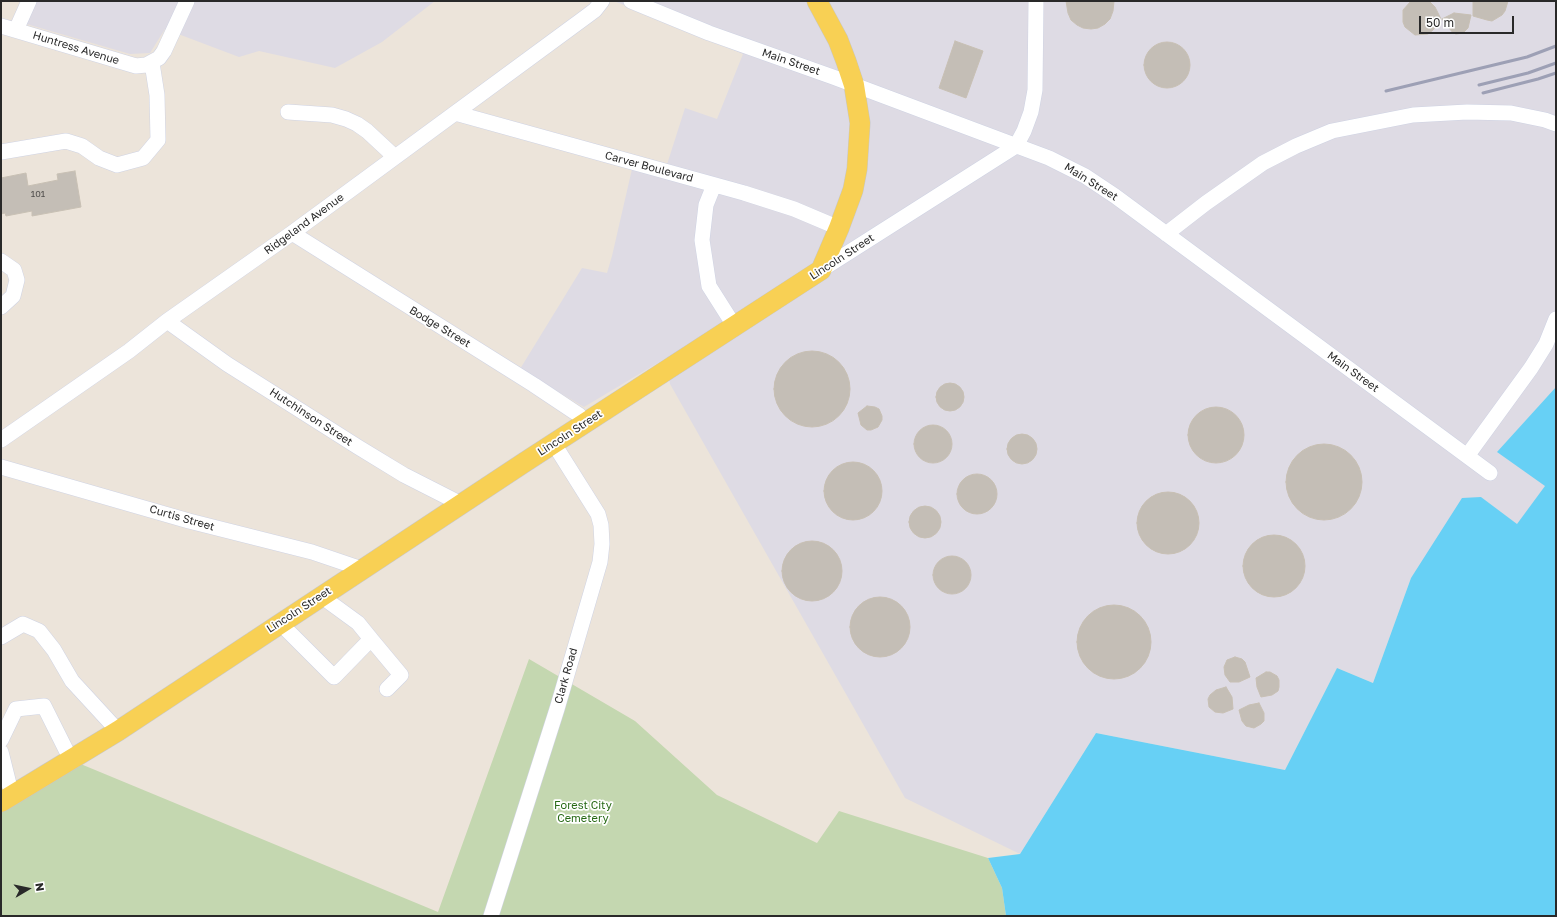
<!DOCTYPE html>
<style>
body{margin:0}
#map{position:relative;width:1557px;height:917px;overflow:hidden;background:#ece4da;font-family:"Golos Text",sans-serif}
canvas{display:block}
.frame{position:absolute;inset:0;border:2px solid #292929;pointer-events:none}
.north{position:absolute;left:8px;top:869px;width:40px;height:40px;-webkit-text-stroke:3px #fff;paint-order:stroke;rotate:81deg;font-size:11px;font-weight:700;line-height:16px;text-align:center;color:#292929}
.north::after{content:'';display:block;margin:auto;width:14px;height:18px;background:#292929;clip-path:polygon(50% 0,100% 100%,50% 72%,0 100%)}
.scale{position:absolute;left:1419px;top:16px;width:95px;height:18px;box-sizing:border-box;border:2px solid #292929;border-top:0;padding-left:5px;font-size:12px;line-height:14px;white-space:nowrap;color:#292929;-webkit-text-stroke:3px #fff;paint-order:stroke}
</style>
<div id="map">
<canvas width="1557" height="917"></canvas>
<div class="frame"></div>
<div class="north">N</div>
<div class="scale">50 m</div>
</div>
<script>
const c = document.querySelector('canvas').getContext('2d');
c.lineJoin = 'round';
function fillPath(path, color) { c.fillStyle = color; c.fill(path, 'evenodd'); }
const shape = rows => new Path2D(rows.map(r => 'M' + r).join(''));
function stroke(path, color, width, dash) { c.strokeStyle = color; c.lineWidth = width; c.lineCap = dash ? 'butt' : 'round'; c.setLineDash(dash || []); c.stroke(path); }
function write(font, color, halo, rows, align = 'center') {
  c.font = font + ' "Golos Text",sans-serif'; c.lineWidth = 3.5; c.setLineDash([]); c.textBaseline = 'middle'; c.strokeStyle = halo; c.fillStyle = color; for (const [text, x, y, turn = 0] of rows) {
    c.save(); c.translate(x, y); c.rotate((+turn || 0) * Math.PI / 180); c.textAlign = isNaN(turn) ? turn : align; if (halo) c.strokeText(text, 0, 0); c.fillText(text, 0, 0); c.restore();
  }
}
const industrial = shape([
 [24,1,435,1,382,42,335,68,259,51,239,57,165,29,150,53,130,54,16,21],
 [614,1,1556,1,1556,387,1498,452,1546,486,1517,525,1481,497,1411,578,1373,683,1337,668,1285,770,1096,733,1020,854,905,798,670,384,666,358,584,407,520,369,582,268,607,273,612,256,632,169,663,177,685,108,717,119,743,54]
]);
const cemetery = shape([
 [529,659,635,721,717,795,817,843,839,811,988,858,1002,888,1006,916,1,916,1,802,71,760,438,912]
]);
const water = shape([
 [1556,387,1556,916,1006,916,1002,888,988,858,1020,854,1096,733,1285,770,1337,668,1373,683,1411,578,1462,498,1481,497,1517,524,1545,486,1497,452]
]);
const building = shape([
 [1066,1,1114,1,1113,11,1110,19,1105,24,1098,28,1091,29,1083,28,1077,25,1071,20,1068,13,1066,1],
 [1411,1,1429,1,1435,7,1441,19,1433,30,1428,34,1415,35,1405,27,1403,22,1403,10,1411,1],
 [1473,1,1508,1,1505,11,1502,15,1492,21,1487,20,1473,16,1473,1],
 [1454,13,1471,15,1468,28,1463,33,1456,34,1453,33,1442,19,1454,13],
 [955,41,983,51,966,98,939,88,955,41],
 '1144 65a23 23 0 1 1 46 0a23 23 0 1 1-46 0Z',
 [75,171,81,207,32,216,32,211,6,216,5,213,1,214,1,178,26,173,28,186,58,180,57,174,75,171],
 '774 389a38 38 0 1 1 76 0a38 38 0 1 1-76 0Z',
 '936 397a14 14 0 1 1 28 0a14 14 0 1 1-28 0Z',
 [867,406,875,407,879,409,882,416,882,420,878,427,871,430,867,430,861,425,858,413,867,406],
 '1188 435a28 28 0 1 1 56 0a28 28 0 1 1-56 0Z',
 '914 444a19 19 0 1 1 38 0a19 19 0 1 1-38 0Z',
 '1007 449a15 15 0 1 1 30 0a15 15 0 1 1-30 0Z',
 '1286 482a38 38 0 1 1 76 0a38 38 0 1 1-76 0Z',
 '824 491a29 29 0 1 1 58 0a29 29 0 1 1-58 0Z',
 '957 494a20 20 0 1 1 40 0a20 20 0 1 1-40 0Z',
 '1137 523a31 31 0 1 1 62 0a31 31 0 1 1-62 0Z',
 '909 522a16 16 0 1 1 32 0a16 16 0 1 1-32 0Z',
 '1243 566a31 31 0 1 1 62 0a31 31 0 1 1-62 0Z',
 '782 571a30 30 0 1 1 60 0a30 30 0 1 1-60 0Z',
 '933 575a19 19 0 1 1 38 0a19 19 0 1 1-38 0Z',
 '850 627a30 30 0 1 1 60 0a30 30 0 1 1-60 0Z',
 '1077 642a37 37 0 1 1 74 0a37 37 0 1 1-74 0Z',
 [1235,657,1242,659,1245,662,1250,677,1239,682,1230,682,1225,675,1224,667,1227,660,1235,657],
 [1266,672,1270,672,1277,676,1279,680,1279,687,1278,691,1272,695,1261,697,1257,687,1256,678,1266,672],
 [1226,687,1232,697,1233,709,1223,713,1215,712,1209,707,1208,699,1210,695,1216,690,1226,687],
 [1259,703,1264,713,1264,721,1261,724,1254,728,1246,726,1242,721,1239,710,1249,705,1259,703]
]);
const minor = shape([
 [631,1,709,33,833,77,1049,158,1085,176,1115,196,1490,473],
 [1,26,136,66,146,65,159,58,164,51,187,1],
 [16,30,29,1],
 [288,112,332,115,346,119,357,124,367,131,395,157],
 [455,113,744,193,794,209,839,228],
 [1,152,66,141,82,146,99,158,117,165,143,158,158,140,157,95,152,63],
 [714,185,706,205,702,240,709,286,735,327],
 [292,233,534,385,579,415,585,424],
 [1166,234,1206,203,1263,163,1296,146,1332,131,1413,115,1467,112,1511,113,1545,120,1556,124],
 [1,261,14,270,17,280,13,296,1,307],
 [821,270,1016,146,1024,131,1031,112,1035,90,1036,1],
 [167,321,227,364,358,447,404,475,461,504],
 [1,440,129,351,167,321,292,233,587,16,595,10,602,1],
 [1467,456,1531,368,1546,344,1556,319],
 [1,467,189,521,312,552,362,569],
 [280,623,334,677,371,639,358,623,321,596],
 [1,637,23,624,39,631,54,650,72,681,118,731],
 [371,639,401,675,387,689],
 [1,740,16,709,44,706,71,760],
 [1,752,12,796],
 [491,916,557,709,600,562,602,544,601,525,598,514,554,444]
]);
const major = shape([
 [1,802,118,731,525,462,821,270,839,228,853,190,857,169,860,123,854,85,846,61,838,40,817,1]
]);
const rail = shape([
 [1479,85,1528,73,1556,63],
 [1386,91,1527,57,1556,46],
 [1483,93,1538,79,1556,73]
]);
const numberNames = [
 ["101",38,194]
];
const streetNames = [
 ["Huntress Avenue",76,48,17],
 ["Main Street",791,62,19],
 ["Carver Boulevard",649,167,15],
 ["Main Street",1091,182,32],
 ["Ridgeland Avenue",304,224,-36],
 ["Lincoln Street",842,257,-33],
 ["Bodge Street",440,327,31],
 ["Main Street",1353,372,36],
 ["Hutchinson Street",311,417,33],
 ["Lincoln Street",570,433,-33],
 ["Curtis Street",182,518,16],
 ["Lincoln Street",299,610,-33],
 ["Clark Road",566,676,-74]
];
const parkNames = [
 ["Forest City",583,806],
 ["Cemetery",583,819]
];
fillPath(industrial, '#dedbe4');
fillPath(cemetery, '#c4d7b0');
fillPath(water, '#67d0f5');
fillPath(building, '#c4beb6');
stroke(building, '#c8c0b4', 1);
stroke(minor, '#cfd3e3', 16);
stroke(major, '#c7c7c7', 21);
stroke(minor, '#fff', 15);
stroke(major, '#f8d054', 20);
stroke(rail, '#9da0b5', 3);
write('9px', '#504e4c', null, numberNames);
write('11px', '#292929', '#fff', streetNames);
write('11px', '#286a16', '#fff', parkNames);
</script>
